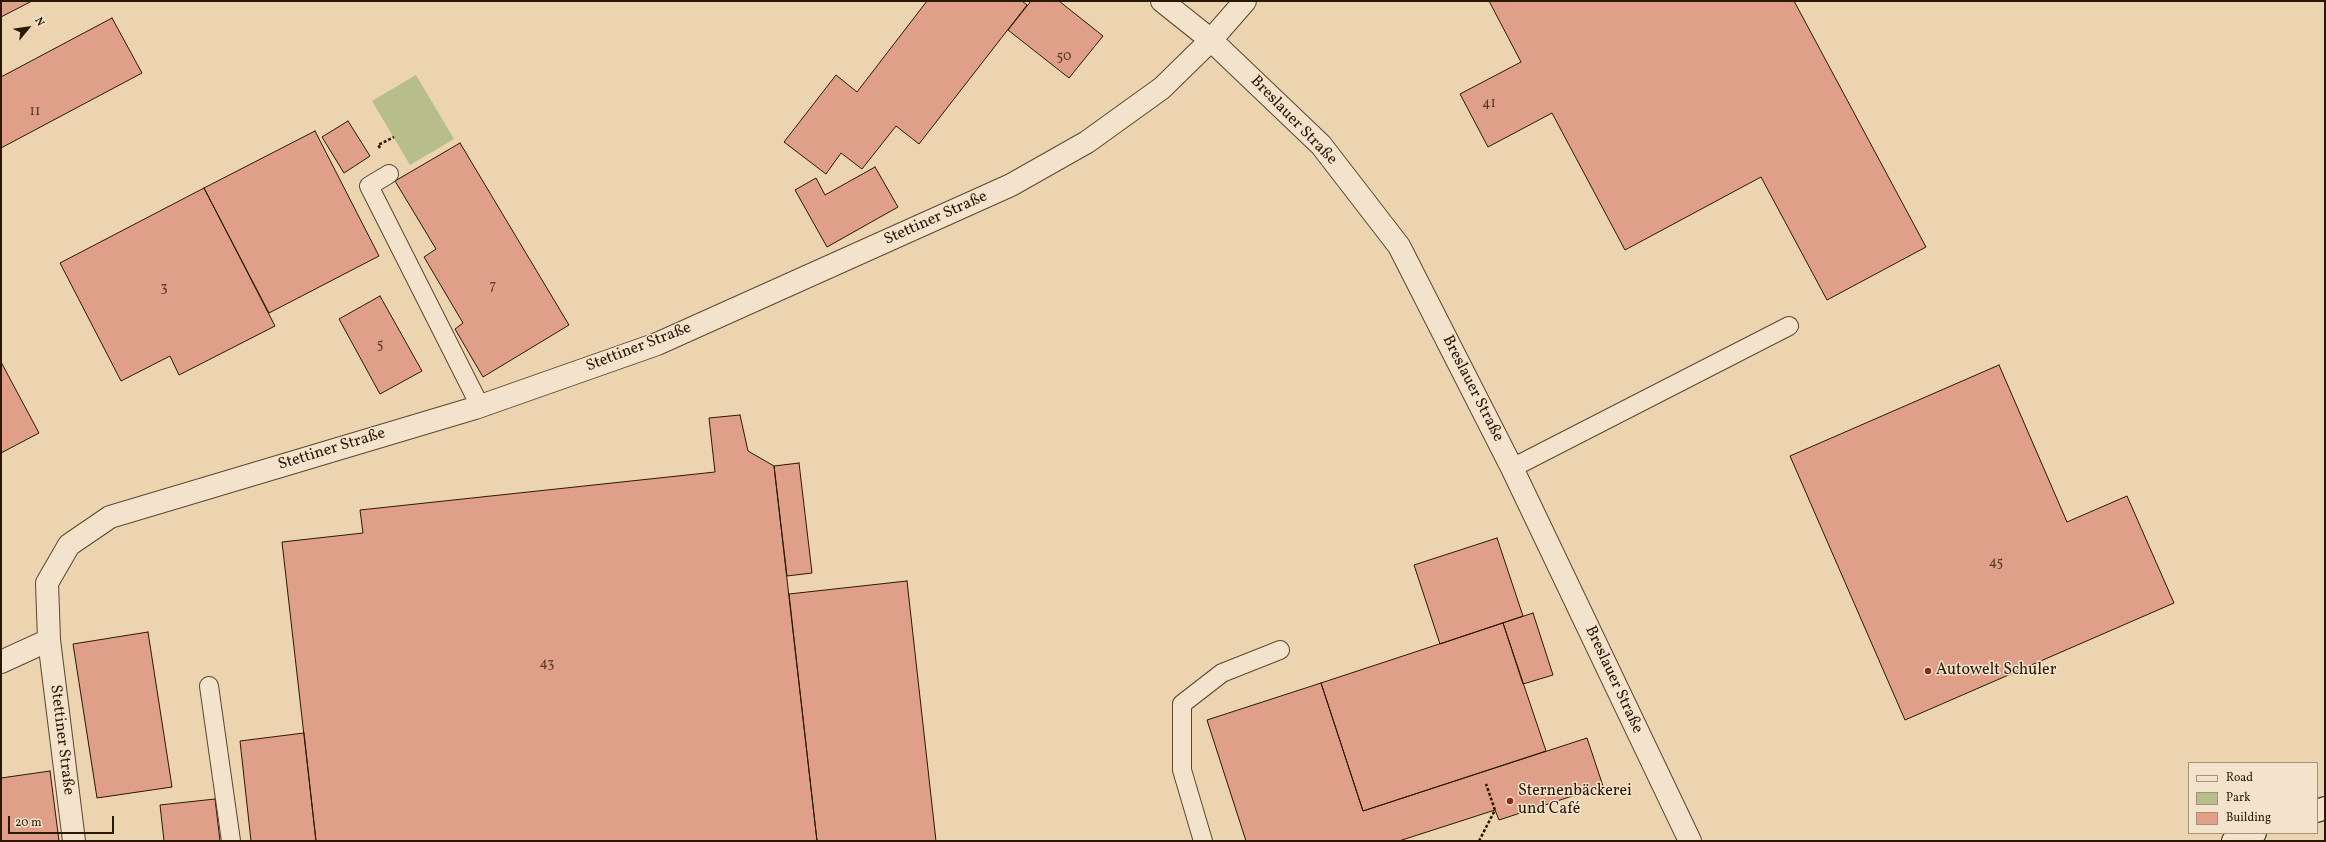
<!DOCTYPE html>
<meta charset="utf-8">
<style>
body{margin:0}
#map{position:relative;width:2326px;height:842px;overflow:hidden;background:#ecd4b1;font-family:Vollkorn,serif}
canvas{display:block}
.frame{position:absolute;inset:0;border:2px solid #2b1803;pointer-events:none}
.legend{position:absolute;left:2188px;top:762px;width:130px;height:72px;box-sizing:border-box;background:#f3e3cc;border:1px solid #a3927c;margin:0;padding:5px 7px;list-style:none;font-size:12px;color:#2b1803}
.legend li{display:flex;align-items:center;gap:8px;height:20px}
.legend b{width:20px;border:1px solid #a3927c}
.north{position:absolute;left:8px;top:8px;width:40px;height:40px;-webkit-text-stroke:3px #f3e3cc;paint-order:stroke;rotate:61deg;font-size:11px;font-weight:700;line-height:16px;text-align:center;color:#2b1803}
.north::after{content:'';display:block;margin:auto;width:14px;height:18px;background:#2b1803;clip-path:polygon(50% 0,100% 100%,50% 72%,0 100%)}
.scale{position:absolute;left:8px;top:816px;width:106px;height:18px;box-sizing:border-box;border:2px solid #2b1803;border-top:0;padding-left:5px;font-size:12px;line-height:14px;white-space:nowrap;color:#2b1803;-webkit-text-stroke:3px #f3e3cc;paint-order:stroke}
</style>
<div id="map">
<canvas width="2326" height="842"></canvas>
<div class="frame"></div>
<ul class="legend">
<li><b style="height:5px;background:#f3e3cc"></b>Road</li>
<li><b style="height:11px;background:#b8bd8c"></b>Park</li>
<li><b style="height:11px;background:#e09f89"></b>Building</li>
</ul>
<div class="north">N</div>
<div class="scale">20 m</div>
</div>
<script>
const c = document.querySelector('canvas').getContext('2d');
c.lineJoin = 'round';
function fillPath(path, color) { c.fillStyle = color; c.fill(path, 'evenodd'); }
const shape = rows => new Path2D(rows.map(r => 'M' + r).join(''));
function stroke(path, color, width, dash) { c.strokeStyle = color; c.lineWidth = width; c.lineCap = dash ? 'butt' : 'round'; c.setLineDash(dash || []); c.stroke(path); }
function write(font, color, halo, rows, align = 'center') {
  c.font = font + ' Vollkorn,serif'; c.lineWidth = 3; c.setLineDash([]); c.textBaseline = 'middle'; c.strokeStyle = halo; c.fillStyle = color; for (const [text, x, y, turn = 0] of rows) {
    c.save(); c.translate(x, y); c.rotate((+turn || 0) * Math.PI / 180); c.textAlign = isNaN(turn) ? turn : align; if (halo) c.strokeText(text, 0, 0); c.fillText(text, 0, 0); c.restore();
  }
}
const green = shape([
 [416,75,454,139,410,165,372,101]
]);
const building = shape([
 [1,1,32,1,1,17,1,1],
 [927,1,1022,1,1027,5,919,144,896,126,862,169,841,153,826,174,784,142,836,75,857,92,927,1],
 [1031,1,1059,1,1103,36,1069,78,1008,30,1031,1],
 [1489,1,1794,1,1926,247,1827,300,1761,177,1625,250,1552,113,1488,147,1460,94,1521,62,1489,1],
 [112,18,142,73,1,148,1,77,112,18],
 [348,121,370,156,344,173,322,137,348,121],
 [315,131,379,256,269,313,204,188,315,131],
 [460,143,569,325,483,377,455,329,463,323,424,257,436,249,395,181,460,143],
 [875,167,898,207,827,247,795,190,816,178,825,195,875,167],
 [204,188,275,326,179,375,170,356,121,381,60,263,204,188],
 [380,296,422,371,380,394,339,319,380,296],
 [1,362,39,433,1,453,1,362],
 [1999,365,2067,522,2127,496,2174,603,1905,720,1790,456,1999,365],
 [740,415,748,451,774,466,817,841,316,841,282,542,363,533,360,510,715,472,709,418,740,415],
 [799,463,812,573,787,576,774,466,799,463],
 [1497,538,1523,616,1440,644,1414,565,1497,538],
 [907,581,936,841,817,841,789,594,907,581],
 [1533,613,1553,675,1523,684,1503,623,1533,613],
 [1503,623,1546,751,1363,811,1321,683,1503,623],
 [148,632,172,787,97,798,73,644,148,632],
 [1321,683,1363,811,1587,738,1603,786,1499,820,1495,810,1399,841,1246,841,1207,720,1321,683],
 [304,733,316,841,251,841,240,741,304,733],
 [50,771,59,841,1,841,1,778,50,771],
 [215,799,220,841,164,841,160,805,215,799]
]);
const path = shape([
 [380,148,378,145,394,137],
 [1479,841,1495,810,1486,784]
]);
const lane = shape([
 [389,174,369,186,480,406],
 [1512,468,1789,326],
 [209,686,231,841],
 [1203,841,1182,770,1182,704,1222,673,1280,650]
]);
const street = shape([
 [1162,1,1211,40,1321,145,1399,246,1512,468,1690,841],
 [1,662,49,640],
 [74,841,49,640,47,583,69,545,110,517,475,408,657,344,1011,185,1087,142,1162,88,1211,40,1245,1]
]);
const secondary = shape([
 [2317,811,2325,808],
 [2233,841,2255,833]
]);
const markers = [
 [1928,671,4,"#8f2418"],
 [1510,801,4,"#8f2418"]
];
const numberNames = [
 ["50",1064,57],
 ["41",1489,104],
 ["11",35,112],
 ["7",493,286],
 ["3",164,288],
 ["5",380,345],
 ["45",1996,563],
 ["43",547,664]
];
const streetNames = [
 ["Breslauer Straße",1293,121,46],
 ["Stettiner Straße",936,219,-24],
 ["Stettiner Straße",639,348,-21],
 ["Breslauer Straße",1472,389,63],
 ["Stettiner Straße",332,450,-17],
 ["Breslauer Straße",1613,680,65],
 ["Stettiner Straße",61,740,83]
];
const poiNames = [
 ["Autowelt Schuler",1936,671],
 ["Sternenbäckerei",1518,792],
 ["und Café",1518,810]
];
fillPath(green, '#b8bd8c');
fillPath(building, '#e09f89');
stroke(building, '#2b1803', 1);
stroke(lane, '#5b472e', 20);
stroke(street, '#5b472e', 24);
stroke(secondary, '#2b1803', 24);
stroke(path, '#2b1803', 2.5, [3, 2]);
stroke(lane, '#f3e3cc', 18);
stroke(street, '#f3e3cc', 22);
stroke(secondary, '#f3e3cc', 22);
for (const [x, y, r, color] of markers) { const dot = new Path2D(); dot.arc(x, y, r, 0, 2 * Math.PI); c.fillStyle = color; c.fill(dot); stroke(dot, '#f3e3cc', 1.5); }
write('14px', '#583a24', null, numberNames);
write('16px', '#2b1803', '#f3e3cc', streetNames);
write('16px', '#2b1803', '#f3e3cc', poiNames, 'left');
</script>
